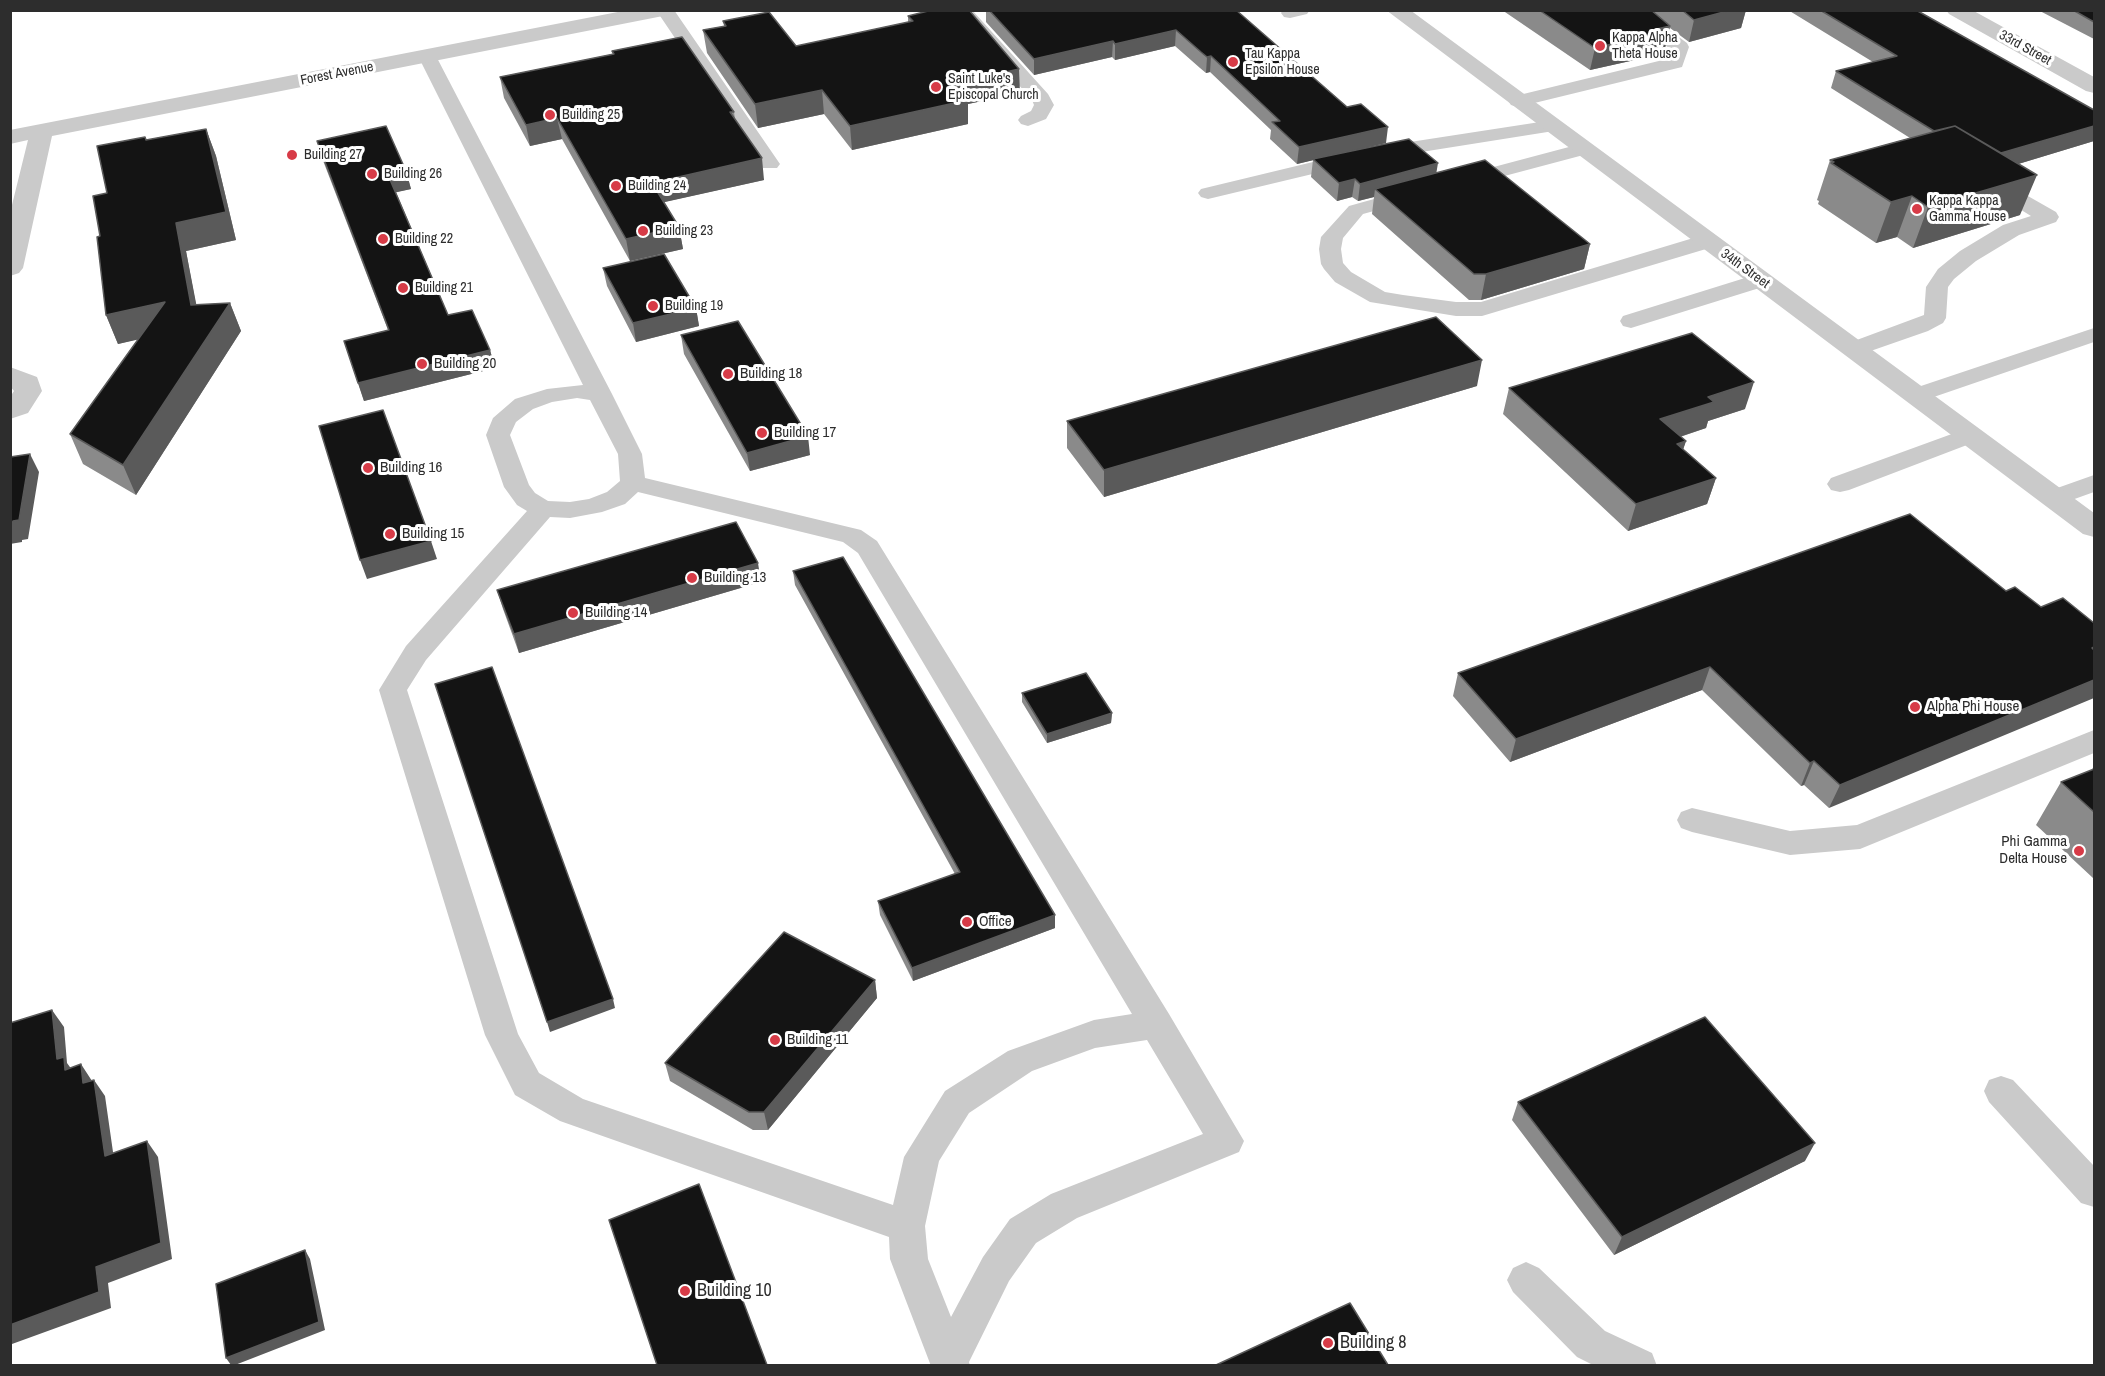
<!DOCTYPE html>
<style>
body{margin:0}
#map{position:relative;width:2105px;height:1376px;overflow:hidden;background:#fff;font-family:"Archivo Narrow",sans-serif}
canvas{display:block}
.frame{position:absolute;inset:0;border:12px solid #2d2d2d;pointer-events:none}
</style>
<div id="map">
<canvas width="2105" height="1376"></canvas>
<div class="frame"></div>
</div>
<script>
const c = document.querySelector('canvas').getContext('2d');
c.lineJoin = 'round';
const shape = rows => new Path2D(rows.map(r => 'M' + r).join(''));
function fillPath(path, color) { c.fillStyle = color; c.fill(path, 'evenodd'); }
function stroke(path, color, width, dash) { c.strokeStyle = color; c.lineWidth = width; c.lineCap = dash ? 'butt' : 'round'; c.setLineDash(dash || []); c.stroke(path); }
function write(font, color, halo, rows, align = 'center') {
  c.font = font + ' "Archivo Narrow",sans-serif'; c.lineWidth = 6; c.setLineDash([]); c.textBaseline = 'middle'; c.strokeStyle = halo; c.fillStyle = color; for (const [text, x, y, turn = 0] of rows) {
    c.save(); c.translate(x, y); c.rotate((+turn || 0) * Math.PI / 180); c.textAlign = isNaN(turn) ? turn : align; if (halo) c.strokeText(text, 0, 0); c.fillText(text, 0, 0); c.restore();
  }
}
const lane = shape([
 [656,10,674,10,780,164,777,168,763,168,656,10],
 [953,10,972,10,1048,94,1054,105,1046,119,1028,126,1021,124,1018,120,1021,116,1031,111,1034,105,1032,100,953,10],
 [1283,10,1310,10,1307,14,1290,18,1284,17,1281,13,1283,10],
 [1621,10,1642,10,1687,43,1689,47,1682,67,1518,107,1511,105,1508,101,1511,97,1667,59,1670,49,1621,10],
 [427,50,434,52,436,56,612,394,642,454,645,478,861,530,877,541,1169,1014,1244,1141,1239,1152,1077,1218,1036,1243,1009,1281,969,1362,970,1366,931,1366,890,1259,889,1237,560,1121,515,1095,485,1035,379,690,406,646,527,511,517,505,504,487,486,435,493,418,515,399,547,389,583,385,418,56,420,52,427,50],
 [577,398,590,400,618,454,620,481,607,492,589,499,570,502,548,501,535,493,529,485,510,435,516,422,533,409,552,402,577,398],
 [638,492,843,542,858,553,1132,1014,1094,1020,1008,1051,945,1091,904,1157,893,1205,583,1099,539,1073,518,1034,407,690,426,660,550,517,570,518,602,512,625,504,638,492],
 [1147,1040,1203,1134,1051,1194,1010,1219,983,1257,951,1317,928,1259,925,1226,939,1161,969,1113,1032,1071,1095,1048,1147,1040],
 [1553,120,1560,122,1563,126,1560,130,1371,160,1208,199,1201,197,1198,193,1201,189,1371,148,1553,120],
 [1584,143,1591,145,1594,149,1591,153,1463,187,1456,185,1453,181,1456,177,1584,143],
 [1991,177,1998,179,2056,212,2059,217,2056,222,2019,235,1976,261,1954,279,1948,287,1946,318,1943,323,1928,331,1862,354,1854,356,1846,354,1842,349,1846,344,1924,315,1926,287,1938,269,1960,251,2003,225,2031,216,1984,187,1981,183,1984,179,1991,177],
 [1410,189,1417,191,1420,195,1417,199,1363,214,1343,238,1341,249,1343,263,1351,272,1385,292,1403,295,1456,302,1481,302,1700,236,1708,235,1716,236,1719,241,1716,246,1482,316,1456,316,1370,302,1335,282,1324,269,1321,264,1319,249,1321,237,1349,206,1410,189],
 [1761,273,1769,275,1772,280,1769,285,1631,328,1623,326,1620,321,1623,316,1761,273],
 [2094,328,2094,342,1925,400,1917,402,1909,400,1905,395,1909,390,2094,328],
 [1971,427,1980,430,1983,435,1980,440,1849,490,1840,492,1831,490,1827,484,1831,478,1971,427],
 [2094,475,2094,492,2055,506,2046,504,2042,498,2046,492,2094,475],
 [2094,730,2094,753,1860,849,1790,855,1692,832,1681,828,1677,820,1681,812,1692,808,1790,831,1857,825,2094,730],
 [2001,1076,2013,1080,2094,1166,2094,1207,2081,1203,1989,1102,1984,1091,1989,1080,2001,1076],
 [1526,1262,1539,1268,1605,1331,1652,1353,1657,1366,1595,1366,1577,1357,1513,1292,1507,1280,1513,1268,1526,1262]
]);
const street = shape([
 [628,10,673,10,670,14,663,16,52,136,23,268,19,273,10,276,10,213,28,140,10,144,10,130,628,10],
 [1386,10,1410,10,2094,513,2094,537,2083,534,1386,10],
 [1946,10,1972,10,2094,77,2094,93,2086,91,1949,14,1946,10],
 [10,367,37,377,42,391,28,413,10,419,10,397,14,391,10,386,10,367]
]);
const wall = shape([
 [986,10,1236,10,1386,143,1352,151,1436,173,1590,244,1584,269,1481,300,1469,300,1372,214,1374,197,1358,201,1352,197,1337,201,1311,177,1313,160,1297,164,1270,139,1271,130,1210,72,1206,73,1200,68,1175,46,1115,60,1112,57,1034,75,986,22],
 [1502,10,1746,10,1741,28,1689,42,1670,28,1665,48,1658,49,1657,55,1590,70],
 [1788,10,1916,10,2094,110,2094,141,2018,164,2020,215,1913,248,1897,237,1876,243,1818,204,1819,201,1817,200,1830,160,1910,138,1831,88,1836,71,1873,62],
 [2038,10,2094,10,2094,39],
 [908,16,1020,93,968,104,968,124,852,150,824,114,758,128,707,53,703,30,724,26,723,21,796,46,908,23],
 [612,51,734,112,735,119,764,180,664,202,679,227,683,249,630,261,562,139,530,146,504,98,500,77,613,54],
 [206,129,216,156,236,240,186,251,196,305,230,303,241,331,136,495,83,464,70,434,138,339,118,344,106,315,107,193,146,140],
 [317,141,406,171,411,189,396,192,448,315,490,350,495,368,364,401,344,341,388,330,322,158],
 [603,268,696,308,699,326,636,342,607,286],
 [681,335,810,455,750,471,684,354],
 [1477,386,1104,497,1067,448,1067,421],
 [1509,388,1745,409,1708,421,1706,428,1680,437,1686,441,1683,449,1716,478,1707,504,1628,531,1503,414],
 [793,571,1055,915,1055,928,913,981,880,915,878,901,955,874,795,585],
 [761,582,519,653,503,609,497,590],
 [2006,591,1829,808,1804,785,1801,786,1702,690,1510,762,1453,696,1458,673],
 [1022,693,1112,713,1111,723,1047,743,1022,702],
 [2094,765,2094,877,2093,878,2036,825,2061,782,2092,770],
 [875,980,877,998,768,1130,753,1130,670,1081,665,1063],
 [1518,1102,1805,1161,1614,1255,1512,1120]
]);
const shadedWall = shape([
 [1731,10,1746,10,1741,28,1689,42,1694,20],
 [1670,26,1665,48,1658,49,1657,55,1590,70,1595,48],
 [1176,30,1175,46,1115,60,1115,44],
 [1113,41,1112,57,1034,75,1034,59],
 [1211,56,1210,72,1206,73,1207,57],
 [1019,69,1020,93,968,104,968,124,852,150,850,126,953,84],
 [822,90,824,114,758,128,755,104],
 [557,118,562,139,530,146,526,125],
 [2094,126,2094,141,1992,172,1998,154],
 [1388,127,1386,143,1297,164,1299,147],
 [206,129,216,156,236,240,186,251,202,334,191,305,176,223],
 [762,158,764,180,656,204,652,183],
 [1438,163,1435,181,1375,189,1374,197,1358,201,1360,184],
 [406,171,411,189,393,193,388,175],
 [2037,175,2020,215,1913,248,1928,207],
 [1355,179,1352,197,1337,201,1339,183],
 [1912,196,1897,237,1876,243,1891,202],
 [679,227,683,249,630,261,626,239],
 [1590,244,1584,269,1481,300,1486,274],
 [165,302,176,331,118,344,106,315],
 [230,303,241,331,136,495,123,465],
 [696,308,699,326,636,342,633,323],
 [490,350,495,368,364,401,358,383],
 [1482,360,1477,386,1104,497,1104,470],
 [1754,382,1745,409,1708,421,1706,428,1652,446,1660,419,1708,397],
 [808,436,810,455,750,471,747,453],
 [1686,441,1677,468,1677,444],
 [30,454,39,472,28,539,22,540,22,542,10,544,10,524,13,521],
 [1716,478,1707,504,1628,531,1636,504],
 [431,541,437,559,367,579,360,560],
 [758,563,761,582,519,653,514,634],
 [1710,667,1702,690,1510,762,1516,739],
 [2094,680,2094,698,1829,808,1840,785],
 [1112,713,1111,723,1047,743,1047,734],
 [1814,761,1804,785,1801,786,1810,763],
 [1055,915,1055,928,913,981,912,968],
 [875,980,877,998,768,1130,764,1112],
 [613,999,615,1008,550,1032,547,1022],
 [52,1010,64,1027,67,1063,75,1074,76,1086,57,1059],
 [81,1064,92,1081,83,1083],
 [94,1080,105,1096,116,1173,105,1156],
 [147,1141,158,1157,172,1259,108,1283,111,1308,12,1344,10,1342,10,1325,96,1267],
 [1815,1143,1805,1161,1614,1255,1622,1237],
 [305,1250,310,1259,325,1330,235,1365,231,1365,226,1358]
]);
const building = shape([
 [932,10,969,10,1019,69,953,84,968,100,850,126,822,90,755,104,703,30,726,26,723,21,769,12,796,46,913,21,908,16,932,10],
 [989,10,1236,10,1347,107,1361,104,1388,127,1299,147,1272,122,1280,121,1211,56,1207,57,1201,52,1176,30,1115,44,1113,41,1034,59,989,10],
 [1539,10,1651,10,1670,26,1657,29,1663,32,1595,48,1539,10],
 [1682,10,1731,10,1694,20,1682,10],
 [1820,10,1916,10,2094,110,2094,126,2001,153,1955,126,1934,131,1836,71,1897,56,1820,10],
 [2073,10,2094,10,2094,22,2073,10],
 [682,37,734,112,730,112,762,158,652,183,679,227,626,239,557,118,526,125,500,77,614,54,612,51,682,37],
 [386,126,406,171,388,175,448,315,472,310,490,350,358,383,344,341,389,330,317,141,386,126],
 [1955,126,2037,175,1928,207,1912,196,1891,202,1831,163,1834,162,1830,160,1955,126],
 [206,129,226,212,176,223,191,305,230,303,123,465,70,434,165,302,106,315,97,237,100,236,93,196,107,193,97,146,145,137,146,140,206,129],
 [1409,139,1438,163,1360,184,1355,179,1339,183,1313,159,1409,139],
 [1485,160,1590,244,1486,274,1474,274,1375,189,1485,160],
 [664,254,696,308,633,323,603,268,664,254],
 [1436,317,1482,360,1104,470,1067,421,1436,317],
 [738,321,808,436,747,453,681,335,738,321],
 [1692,333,1754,382,1708,397,1714,402,1660,419,1686,441,1677,444,1716,478,1636,504,1509,388,1692,333],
 [383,410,431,541,360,560,319,426,383,410],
 [30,454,19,520,13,521,12,524,10,524,10,457,30,454],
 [1910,514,2006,591,2015,587,2041,607,2063,598,2094,623,2094,647,2092,648,2094,650,2094,680,1840,785,1814,761,1810,763,1710,667,1516,739,1458,673,1910,514],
 [736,522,758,563,514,634,497,590,736,522],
 [843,557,1055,915,912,968,878,901,960,872,793,571,843,557],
 [492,667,613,999,547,1022,435,684,492,667],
 [1086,673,1112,713,1047,734,1022,693,1086,673],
 [2094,769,2094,812,2061,782,2094,769],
 [784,932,875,980,764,1112,749,1112,665,1063,784,932],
 [52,1010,57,1059,64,1057,65,1070,81,1064,83,1083,94,1080,105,1156,147,1141,161,1243,96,1267,99,1292,10,1325,10,1023,52,1010],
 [1705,1017,1815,1143,1622,1237,1518,1102,1705,1017],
 [699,1184,767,1365,657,1365,609,1220,699,1184],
 [305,1250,319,1322,226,1358,216,1284,305,1250],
 [1350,1303,1388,1365,1216,1365,1350,1303]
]);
const markers = [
 [1600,46,6,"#d73b47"],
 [1233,62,6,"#d73b47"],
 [936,87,6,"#d73b47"],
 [550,115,6,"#d73b47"],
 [292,155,6,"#d73b47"],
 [372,174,6,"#d73b47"],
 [616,186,6,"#d73b47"],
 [1917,209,6,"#d73b47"],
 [643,231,6,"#d73b47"],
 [383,239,6,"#d73b47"],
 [403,288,6,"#d73b47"],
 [653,306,6,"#d73b47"],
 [422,364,6,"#d73b47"],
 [728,374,6,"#d73b47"],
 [762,433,6,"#d73b47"],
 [368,468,6,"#d73b47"],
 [390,534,6,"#d73b47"],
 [692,578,6,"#d73b47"],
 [573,613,6,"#d73b47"],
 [1915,707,6,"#d73b47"],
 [2079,851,6,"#d73b47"],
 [967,922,6,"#d73b47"],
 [775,1040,6,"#d73b47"],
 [685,1291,6,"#d73b47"],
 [1328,1343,6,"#d73b47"]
];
const farPoinames = [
 ["Kappa Alpha",1612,38],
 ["Theta House",1612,54],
 ["Tau Kappa",1245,54],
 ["Epsilon House",1245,70],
 ["Saint Luke's",948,79],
 ["Episcopal Church",948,95],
 ["Building 25",562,115],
 ["Building 27",304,155],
 ["Building 26",384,174],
 ["Building 24",628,186],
 ["Kappa Kappa",1929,201],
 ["Gamma House",1929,217],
 ["Building 23",655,231],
 ["Building 22",395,239],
 ["Building 21",415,288],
 ["Building 19",665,306]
];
const farStreetnames = [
 ["33rd Street",2025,48,29],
 ["Forest Avenue",337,74,-11],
 ["34th Street",1745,269,36]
];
const poiNames = [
 ["Building 20",434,364],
 ["Building 18",740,374],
 ["Building 17",774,433],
 ["Building 16",380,468],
 ["Building 15",402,534],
 ["Building 13",704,578],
 ["Building 14",585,613],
 ["Alpha Phi House",1927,707],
 ["Phi Gamma",2067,842,"right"],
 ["Delta House",2067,859,"right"],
 ["Office",979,922],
 ["Building 11",787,1040]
];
const nearPoinames = [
 ["Building 10",697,1291],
 ["Building 8",1340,1343]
];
fillPath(lane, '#cacaca');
fillPath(street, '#cacaca');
fillPath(wall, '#8a8a8a');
fillPath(shadedWall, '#5a5a5a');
fillPath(building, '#141414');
stroke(building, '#5a5a5a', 1.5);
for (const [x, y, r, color] of markers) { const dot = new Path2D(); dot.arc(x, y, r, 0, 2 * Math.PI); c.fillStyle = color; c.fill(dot); stroke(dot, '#fff', 2); }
write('14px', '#2d2d2d', '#fff', farPoinames, 'left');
write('14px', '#2d2d2d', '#fff', farStreetnames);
write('15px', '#2d2d2d', '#fff', poiNames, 'left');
write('18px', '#2d2d2d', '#fff', nearPoinames, 'left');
</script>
